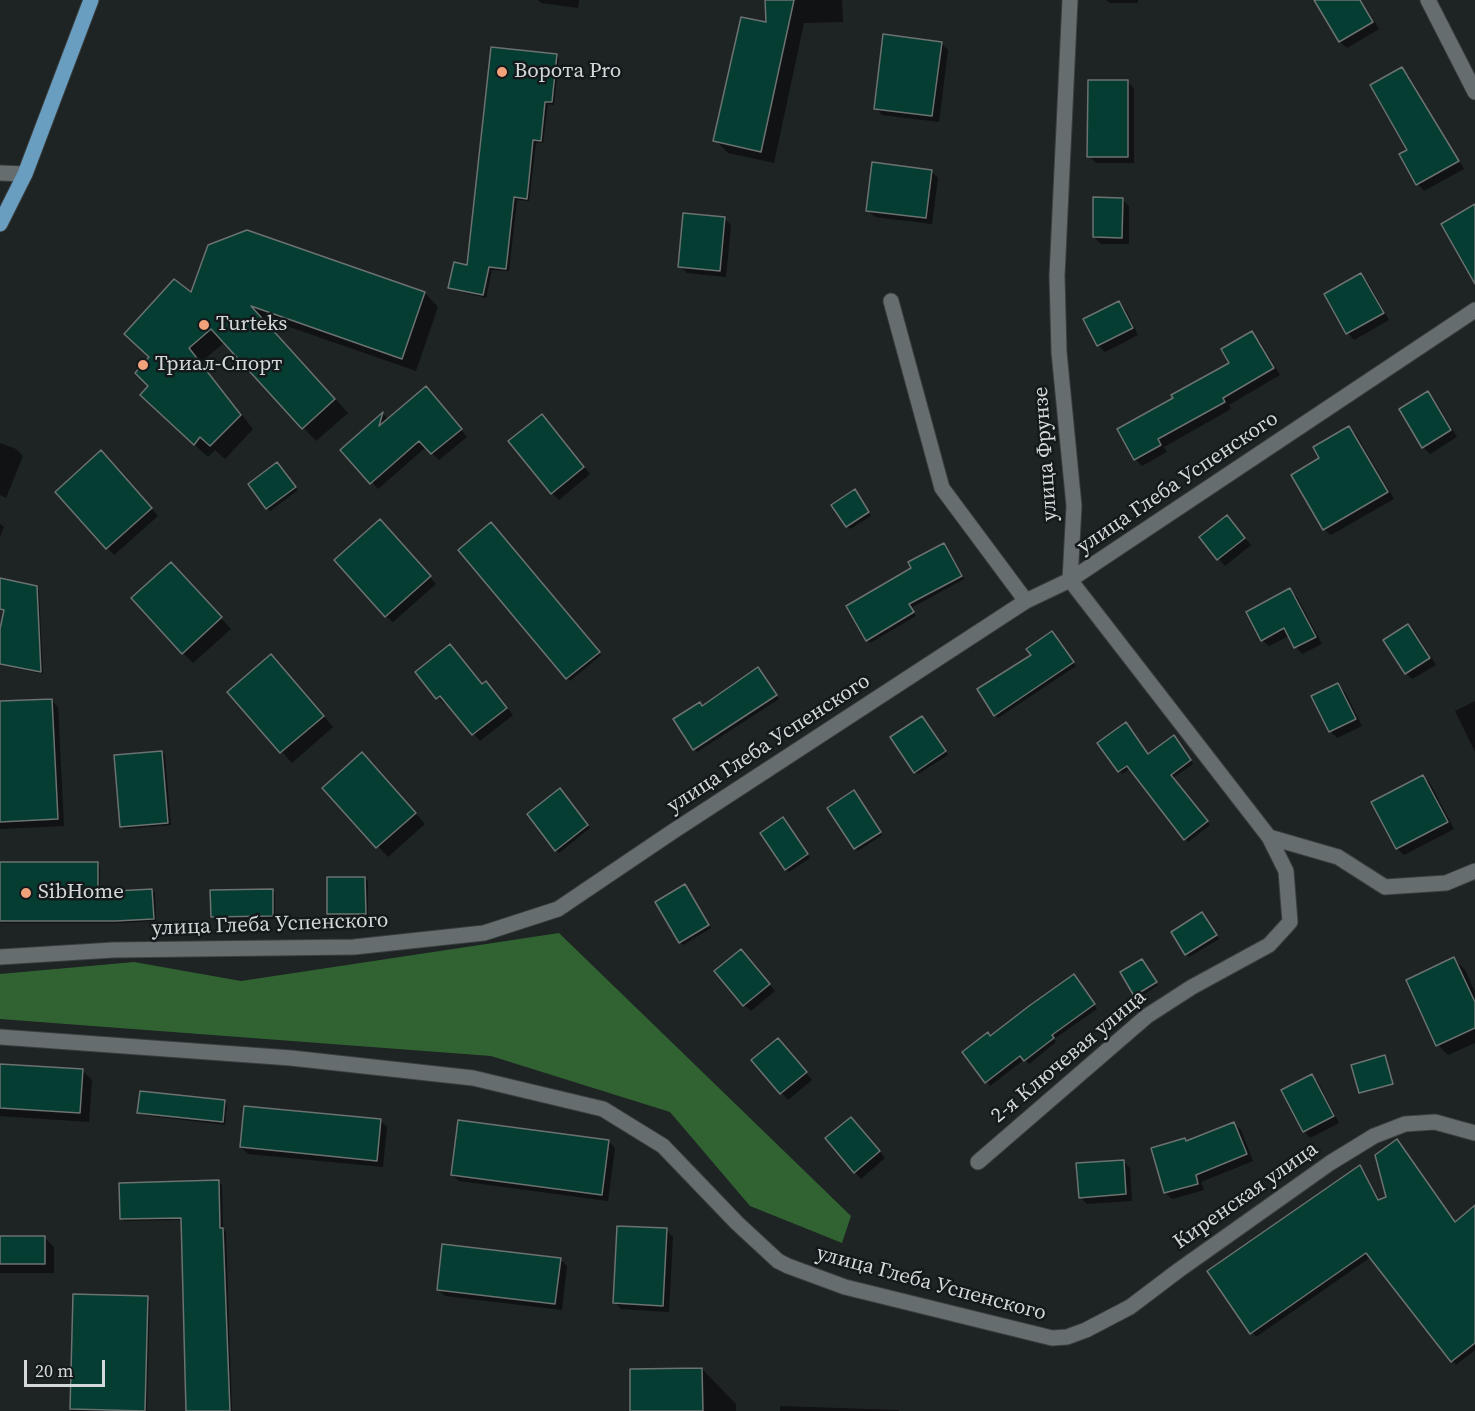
<!DOCTYPE html>
<meta charset="utf-8">
<style>
body{margin:0}
#map{position:relative;width:1475px;height:1411px;overflow:hidden;background:#1e2324;font-family:"Source Serif 4",serif}
canvas{display:block}
.scale{position:absolute;left:24px;top:1360px;width:81px;height:27px;box-sizing:border-box;border:3px solid #d4d8d9;border-top:0;padding-left:8px;font-size:18px;line-height:21px;white-space:nowrap;color:#d4d8d9;-webkit-text-stroke:4px #141a1b;paint-order:stroke}
</style>
<div id="map">
<canvas width="1475" height="1411"></canvas>
<div class="scale">20 m</div>
</div>
<script>
const c = document.querySelector('canvas').getContext('2d');
c.lineJoin = 'round';
function fillPath(path, color) { c.fillStyle = color; c.fill(path, 'evenodd'); }
const shape = rows => new Path2D(rows.map(r => 'M' + r).join(''));
function stroke(path, color, width, dash) { c.strokeStyle = color; c.lineWidth = width; c.lineCap = dash ? 'butt' : 'round'; c.setLineDash(dash || []); c.stroke(path); }
function write(font, color, halo, rows, align = 'center') {
  c.font = font + ' "Source Serif 4",serif'; c.lineWidth = 5; c.setLineDash([]); c.textBaseline = 'middle'; c.strokeStyle = halo; c.fillStyle = color; for (const [text, x, y, turn = 0] of rows) {
    c.save(); c.translate(x, y); c.rotate((+turn || 0) * Math.PI / 180); c.textAlign = isNaN(turn) ? turn : align; if (halo) c.strokeText(text, 0, 0); c.fillText(text, 0, 0); c.restore();
  }
}
const forest = shape([
 [559,933,851,1216,842,1243,750,1206,670,1112,491,1056,0,1019,0,974,134,962,241,981]
]);
const shadow = shape([
 [538,0,579,0,578,8,541,3],
 [767,0,842,0,843,22,804,23,774,163,728,153,715,140,767,24],
 [1106,0,1138,0,1138,3,1110,3],
 [1315,0,1361,0,1379,29,1347,48,1340,42],
 [941,43,948,50,939,122,882,115,875,108],
 [556,55,559,58,554,105,548,104,543,143,536,143,529,201,517,200,509,271,492,270,486,298,453,290,450,287,468,266],
 [1402,69,1409,76,1464,169,1424,191,1418,184,1401,155,1409,150],
 [1128,82,1134,89,1134,163,1096,163,1089,156],
 [931,171,938,178,932,224,875,217,868,210],
 [1122,199,1129,206,1129,244,1101,244,1094,237],
 [724,218,731,225,726,277,687,273,680,266],
 [247,231,425,293,438,307,416,371,261,317,348,413,316,441,225,342,201,362,253,429,225,459,215,450,208,457,155,408,150,386,151,358,192,295],
 [1361,275,1368,282,1389,320,1354,340,1348,333,1326,295],
 [1119,303,1126,310,1138,335,1105,352,1098,345],
 [1252,333,1259,340,1280,375,1229,405,1231,409,1164,447,1167,452,1142,466,1135,459,1175,399,1231,364],
 [1428,393,1435,400,1457,437,1430,454,1423,447],
 [433,395,467,437,439,460,426,447,378,489,343,450,383,414,389,420],
 [548,423,590,474,559,500,552,493],
 [1349,428,1356,434,1394,499,1331,535,1324,529,1321,459],
 [0,443,16,449,23,456,6,498,0,495],
 [108,459,158,516,114,555,57,492],
 [280,467,298,490,270,511,250,485],
 [858,494,871,516,850,529,847,526],
 [1227,517,1251,545,1225,566,1201,537],
 [0,524,4,527,0,537],
 [494,527,601,655,570,681,460,550],
 [386,528,436,584,393,622,386,616],
 [946,547,964,579,911,608,916,616,870,643,867,640],
 [181,574,231,629,193,663,183,653],
 [36,588,39,591,43,674,0,665,0,636],
 [1290,590,1297,597,1322,644,1302,654,1296,647,1289,636,1269,646,1262,640],
 [1408,625,1415,632,1436,665,1412,679,1406,673],
 [1055,636,1076,666,998,718,995,715,1033,655],
 [281,667,333,727,292,763,229,693],
 [761,672,779,699,697,752,675,720,702,707],
 [417,673,483,685,486,683,513,715,480,741,447,702,444,704],
 [1338,685,1345,692,1362,726,1337,738,1330,731,1313,697],
 [51,700,58,707,64,826,0,829,0,703],
 [1475,701,1475,752,1455,711],
 [925,721,948,755,918,774,915,772],
 [1177,740,1193,764,1173,778,1210,825,1188,842,1131,768,1122,774,1100,743,1148,755],
 [162,752,165,755,171,825,124,829,121,826],
 [372,765,425,824,388,857,324,788],
 [1423,777,1430,783,1454,829,1404,855,1398,849,1373,803],
 [563,793,590,828,559,853,556,850],
 [857,795,882,835,858,851,855,848],
 [786,822,810,858,789,872,786,869],
 [0,863,98,863,100,866,100,893,152,890,155,893,156,921,120,923,0,923],
 [365,878,368,881,368,916,332,917,329,914],
 [688,889,711,928,683,945,680,942],
 [272,890,275,893,275,919,215,920,212,917],
 [1205,917,1219,939,1189,957,1186,954],
 [747,958,775,991,751,1011,744,1005],
 [1454,959,1465,970,1475,992,1475,1043,1448,1055,1438,1045],
 [1142,961,1158,985,1139,998,1136,995],
 [1077,980,1097,1009,1054,1039,1056,1042,1029,1064,1025,1059,990,1086,964,1052,990,1037],
 [784,1046,812,1080,788,1100,754,1060],
 [0,1065,82,1070,92,1080,89,1122,0,1116],
 [1311,1075,1318,1082,1339,1123,1310,1138,1304,1131],
 [224,1101,227,1104,225,1125,142,1115,139,1112],
 [380,1121,387,1127,383,1167,248,1154,241,1147],
 [1234,1124,1241,1130,1253,1161,1201,1182,1204,1190,1172,1199,1166,1193,1155,1156],
 [858,1125,885,1158,861,1179,855,1172],
 [608,1141,615,1148,608,1201,459,1181,452,1175],
 [1123,1161,1130,1168,1132,1201,1087,1204,1080,1197],
 [1363,1171,1379,1201,1388,1198,1455,1223,1475,1207,1475,1350,1456,1365,1371,1257,1256,1337,1209,1272],
 [219,1182,222,1185,223,1229,226,1232,232,1411,187,1411,183,1220,124,1221,121,1218],
 [666,1230,673,1237,669,1312,621,1309,615,1302],
 [44,1237,54,1247,54,1273,0,1273,0,1238],
 [560,1259,567,1266,562,1310,445,1296,438,1290],
 [74,1296,147,1298,150,1301,147,1411,71,1411],
 [702,1369,736,1404,736,1411,632,1411],
 [780,1406,898,1410,899,1411,780,1411]
]);
const building = shape([
 [765,0,794,0,761,152,713,141,741,17,766,22,765,0],
 [1314,0,1360,0,1373,22,1339,42,1314,0],
 [883,34,942,42,932,116,874,109,883,34],
 [491,47,557,54,552,102,545,102,541,141,533,140,527,199,514,197,506,269,489,267,483,295,448,288,454,262,467,265,491,47],
 [1402,67,1459,161,1416,185,1399,154,1407,150,1370,85,1402,67],
 [1088,80,1128,80,1128,157,1087,157,1088,80],
 [872,162,932,170,926,218,866,211,872,162],
 [1093,197,1123,198,1122,238,1093,237,1093,197],
 [1475,204,1475,284,1441,224,1475,204],
 [683,213,725,217,720,271,678,267,683,213],
 [247,230,425,292,402,359,251,306,335,399,302,429,211,329,189,348,241,415,210,446,200,437,194,445,140,395,148,386,135,373,149,357,124,334,174,279,191,292,208,245,247,230],
 [1361,273,1384,313,1346,334,1324,294,1361,273],
 [1119,301,1133,328,1097,346,1083,319,1119,301],
 [1252,331,1274,368,1223,398,1225,402,1158,439,1161,445,1134,460,1117,429,1173,398,1171,395,1229,363,1221,349,1252,331],
 [426,386,462,429,431,454,419,441,370,484,340,450,383,412,379,426,426,386],
 [1428,391,1451,430,1422,448,1399,409,1428,391],
 [542,414,584,467,551,494,508,441,542,414],
 [1349,426,1388,492,1323,530,1291,475,1319,458,1313,447,1349,426],
 [101,450,152,508,106,549,55,492,101,450],
 [277,462,296,487,266,509,248,484,277,462],
 [855,489,869,512,846,527,831,505,855,489],
 [1227,515,1245,538,1217,560,1199,537,1227,515],
 [380,519,431,576,385,617,334,560,380,519],
 [491,522,600,652,566,679,458,550,491,522],
 [944,543,962,576,909,604,914,612,866,641,846,606,911,568,908,562,944,543],
 [171,562,222,617,182,654,131,598,171,562],
 [0,578,37,586,41,672,0,664,0,629,4,610,0,609,0,578],
 [1290,588,1316,637,1294,648,1284,628,1261,641,1246,612,1290,588],
 [1408,624,1430,658,1405,674,1383,640,1408,624],
 [1052,631,1074,662,994,716,977,689,1031,655,1026,649,1052,631],
 [450,644,482,684,486,681,507,708,472,735,440,696,436,699,415,672,450,644],
 [271,654,324,716,280,753,227,692,271,654],
 [758,667,777,695,693,750,673,719,700,702,702,706,758,667],
 [1338,683,1356,719,1329,732,1311,696,1338,683],
 [52,699,58,819,0,822,0,701,52,699],
 [922,716,946,751,914,773,890,737,922,716],
 [1126,722,1148,754,1174,735,1191,760,1171,775,1208,821,1184,840,1127,766,1118,772,1097,743,1126,722],
 [162,751,168,823,120,827,114,755,162,751],
 [362,752,416,813,376,848,322,788,362,752],
 [1423,775,1448,822,1396,849,1371,802,1423,775],
 [560,788,588,825,555,851,527,814,560,788],
 [854,790,881,832,854,849,827,808,854,790],
 [783,817,808,854,785,870,760,833,783,817],
 [0,862,98,862,98,892,152,889,154,919,116,921,0,921,0,862],
 [327,877,365,877,366,914,327,914,327,877],
 [685,884,709,925,679,943,655,902,685,884],
 [273,889,273,916,211,917,210,890,273,889],
 [1202,912,1217,935,1185,955,1171,932,1202,912],
 [741,949,770,984,743,1006,714,971,741,949],
 [1454,957,1475,1002,1475,1028,1436,1046,1406,980,1454,957],
 [1142,959,1157,982,1134,996,1120,972,1142,959],
 [1074,974,1095,1004,1052,1035,1054,1038,1024,1061,1020,1056,985,1083,962,1052,988,1032,990,1036,1029,1006,1074,974],
 [778,1038,807,1072,780,1094,751,1060,778,1038],
 [1385,1055,1393,1084,1359,1093,1351,1065,1385,1055],
 [0,1064,83,1069,80,1113,0,1108,0,1064],
 [1312,1074,1334,1116,1303,1132,1281,1090,1312,1074],
 [140,1091,225,1100,223,1122,137,1113,140,1091],
 [244,1106,381,1119,377,1161,240,1147,244,1106],
 [851,1117,880,1151,854,1173,825,1138,851,1117],
 [458,1120,609,1140,602,1195,451,1175,458,1120],
 [1234,1122,1247,1154,1196,1175,1198,1184,1164,1193,1151,1148,1185,1138,1186,1141,1234,1122],
 [1397,1139,1455,1222,1475,1205,1475,1343,1451,1362,1366,1253,1250,1334,1207,1271,1360,1165,1378,1200,1386,1197,1375,1155,1397,1139],
 [1124,1160,1126,1194,1079,1198,1076,1163,1124,1160],
 [219,1180,220,1228,223,1228,230,1411,186,1411,181,1218,120,1219,119,1183,219,1180],
 [617,1226,667,1228,663,1306,613,1303,617,1226],
 [0,1236,45,1236,45,1264,0,1264,0,1236],
 [442,1244,561,1258,555,1304,437,1290,442,1244],
 [73,1294,148,1296,145,1411,70,1409,73,1294],
 [702,1368,703,1411,630,1411,630,1369,702,1368]
]);
const minor = shape([
 [1070,0,1057,276,1059,352,1074,506,1070,580,1269,837],
 [1428,0,1475,92],
 [0,173,25,174],
 [891,301,942,488,1026,601],
 [0,957,113,950,354,947,484,933,558,909,672,832,1026,601,1070,580,1475,310],
 [0,1037,291,1058,473,1078,603,1109,663,1146,737,1223,778,1261,788,1266,845,1287,1052,1338,1067,1337,1086,1330,1130,1307,1179,1270,1330,1163,1374,1136,1405,1124,1435,1122,1475,1133],
 [978,1162,1147,1016,1192,987,1269,945,1290,922,1286,871,1269,837,1338,857,1385,887,1446,883,1475,871]
]);
const major = shape([
 [0,224,25,174,91,0]
]);
const markers = [
 [502,72,6,"#f1a27b"],
 [204,325,6,"#f1a27b"],
 [143,365,6,"#f1a27b"],
 [26,893,6,"#f1a27b"]
];
const poiNames = [
 ["Ворота Pro",514,72],
 ["Turteks",216,325],
 ["Триал-Спорт",155,365],
 ["SibHome",38,893]
];
const streetNames = [
 ["улица Фрунзе",1046,454,-94],
 ["улица Глеба Успенского",1178,483,-34],
 ["улица Глеба Успенского",769,744,-33],
 ["улица Глеба Успенского",270,925,-2],
 ["2-я Ключевая улица",1069,1057,-40],
 ["Киренская улица",1246,1196,-35],
 ["улица Глеба Успенского",931,1284,15]
];
fillPath(forest, '#316332');
fillPath(shadow, '#0007');
fillPath(building, '#063d33');
stroke(building, '#6c7270', 1.5);
stroke(minor, '#393e3e', 17);
stroke(major, '#393e3e', 17);
stroke(minor, '#666d6e', 15);
stroke(major, '#6a9ec1', 15);
for (const [x, y, r, color] of markers) { const dot = new Path2D(); dot.arc(x, y, r, 0, 2 * Math.PI); c.fillStyle = color; c.fill(dot); stroke(dot, '#141a1b', 2); }
write('21px', '#d4d8d9', '#141a1b', poiNames, 'left');
write('21px', '#d4d8d9', '#141a1b', streetNames);
</script>
